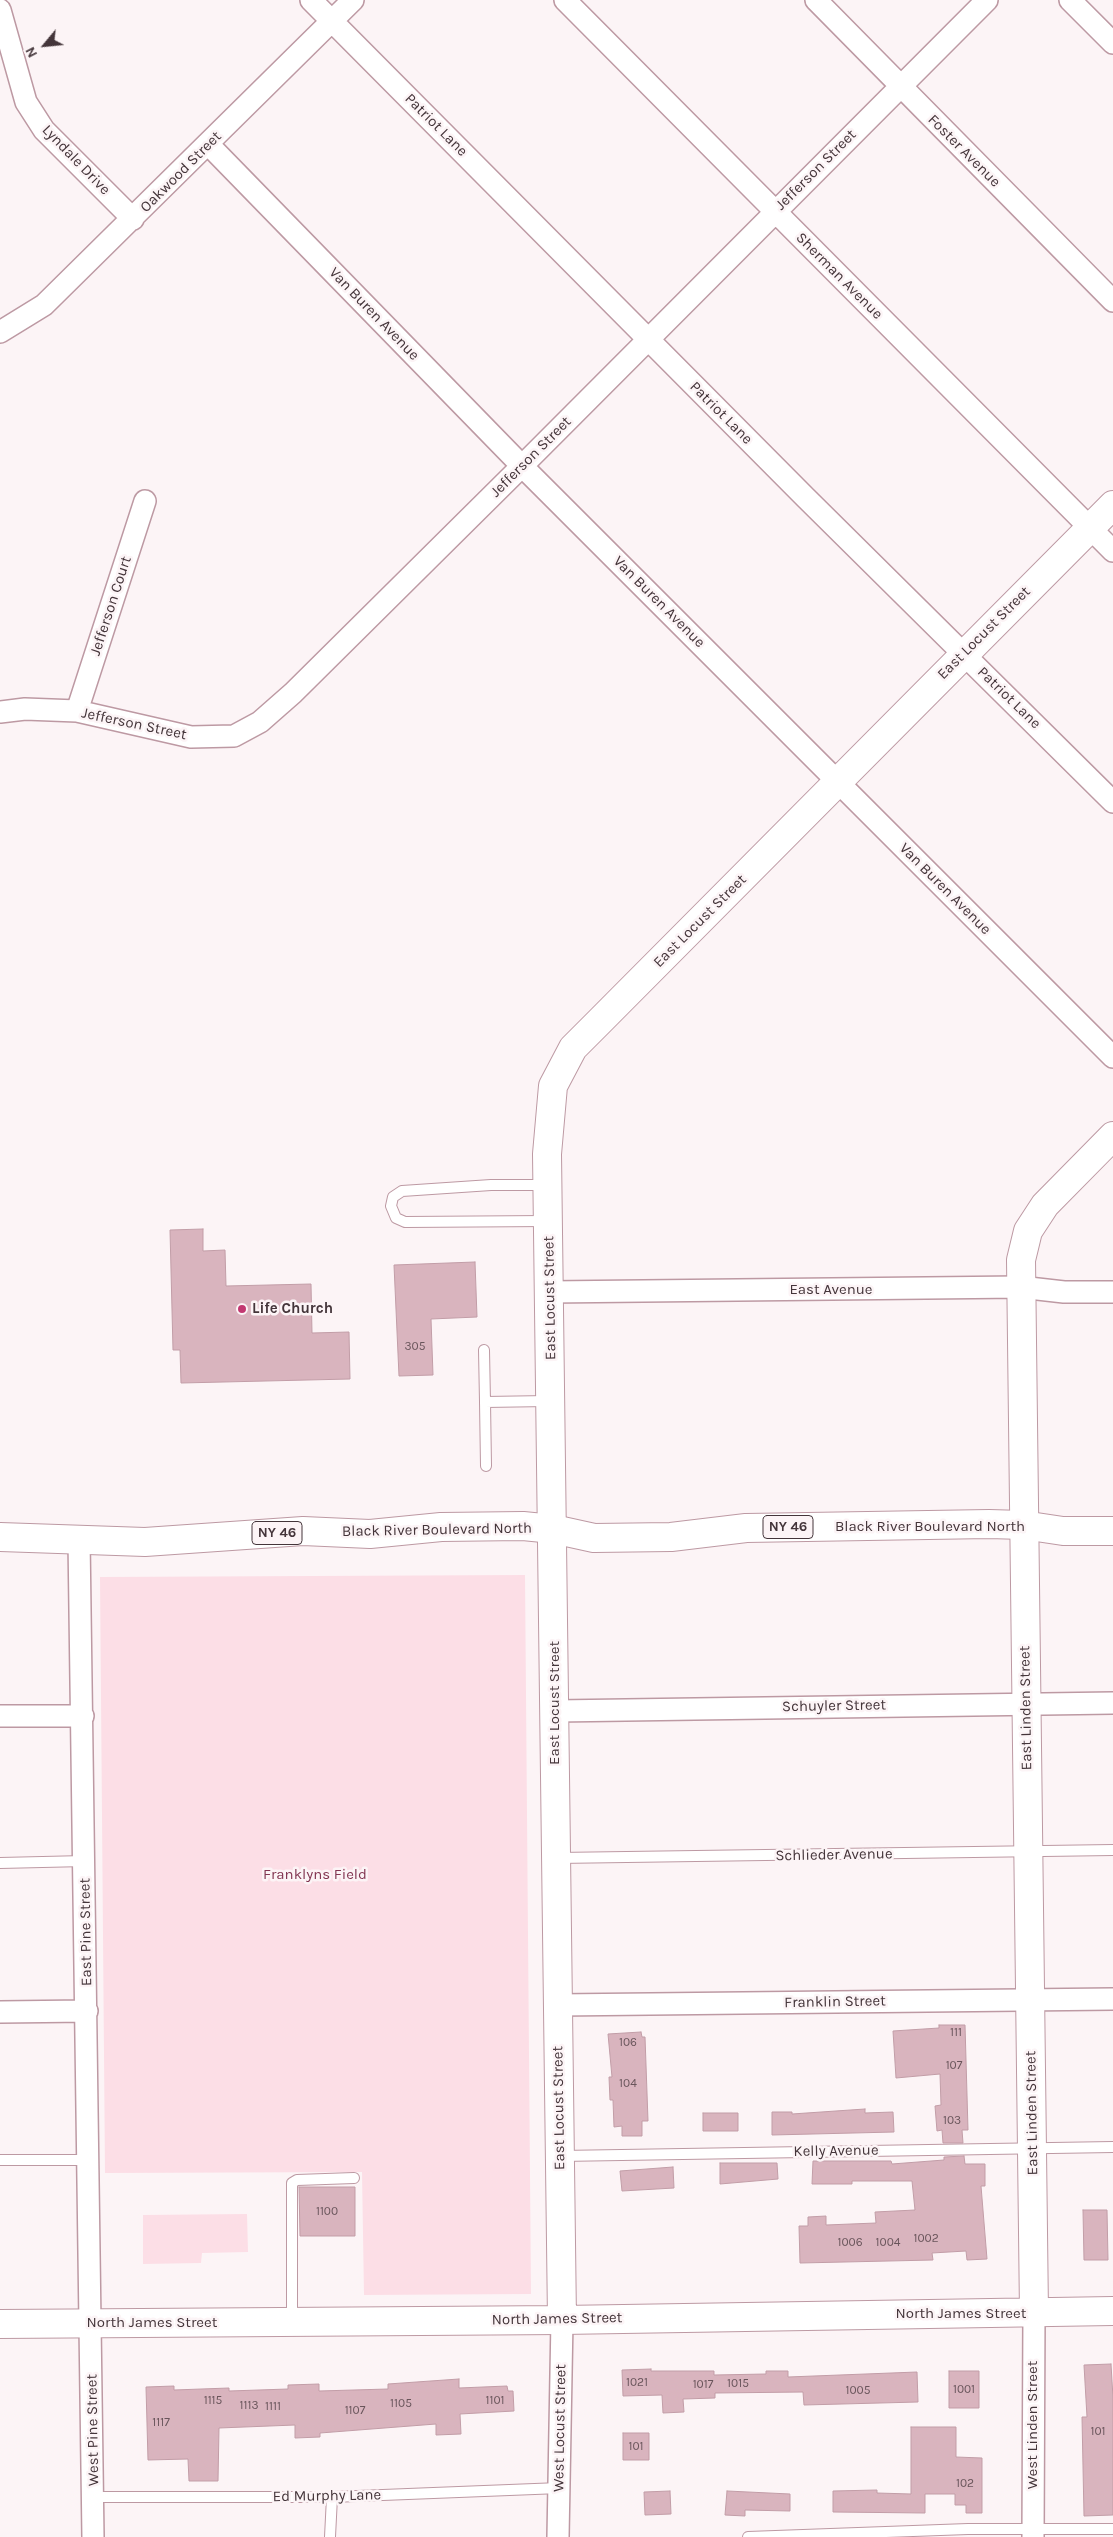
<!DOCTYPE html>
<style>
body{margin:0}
#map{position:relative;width:1113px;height:2537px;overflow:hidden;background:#fcf4f6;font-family:Karla,sans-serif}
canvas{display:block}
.north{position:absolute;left:20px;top:20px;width:50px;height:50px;-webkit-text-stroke:4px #fcf4f6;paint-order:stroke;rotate:242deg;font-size:14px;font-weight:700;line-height:20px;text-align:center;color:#44353a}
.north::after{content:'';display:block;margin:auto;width:18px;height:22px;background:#44353a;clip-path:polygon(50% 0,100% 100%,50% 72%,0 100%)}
</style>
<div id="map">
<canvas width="1113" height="2537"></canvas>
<div class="north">N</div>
</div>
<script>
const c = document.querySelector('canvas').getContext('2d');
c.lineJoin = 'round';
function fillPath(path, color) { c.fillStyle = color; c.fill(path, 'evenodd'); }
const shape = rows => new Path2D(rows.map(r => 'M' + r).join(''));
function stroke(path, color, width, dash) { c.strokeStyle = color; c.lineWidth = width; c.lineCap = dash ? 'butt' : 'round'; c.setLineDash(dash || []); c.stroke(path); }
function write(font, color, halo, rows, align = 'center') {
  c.font = font + ' Karla,sans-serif'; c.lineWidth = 5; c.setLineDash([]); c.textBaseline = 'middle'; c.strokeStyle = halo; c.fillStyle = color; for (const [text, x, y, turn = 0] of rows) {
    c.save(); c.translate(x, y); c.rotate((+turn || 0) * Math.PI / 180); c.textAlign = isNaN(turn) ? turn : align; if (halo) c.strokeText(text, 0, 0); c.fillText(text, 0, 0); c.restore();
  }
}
const green = shape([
 [525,1575,531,2294,364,2295,362,2172,105,2173,100,1577],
 [247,2214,248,2252,202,2253,201,2263,143,2264,143,2215]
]);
const building = shape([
 [203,1229,203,1251,225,1250,226,1286,311,1284,312,1333,349,1332,350,1379,181,1383,180,1350,173,1350,170,1230,203,1229],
 [475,1262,477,1317,431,1319,433,1375,399,1376,394,1265,475,1262],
 [939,2025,965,2025,968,2130,962,2130,963,2143,943,2143,942,2130,937,2131,935,2106,941,2105,940,2074,896,2078,893,2031,939,2028,939,2025],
 [641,2032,642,2037,645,2037,648,2121,642,2121,642,2136,622,2136,622,2126,614,2127,613,2100,610,2100,609,2077,612,2077,608,2034,641,2032],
 [865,2109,865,2113,893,2112,894,2132,772,2135,772,2112,792,2112,792,2114,865,2109],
 [703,2113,738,2113,738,2131,703,2131,703,2113],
 [964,2156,965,2164,985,2164,985,2186,981,2186,987,2259,967,2260,966,2251,932,2253,933,2260,800,2263,799,2226,808,2226,808,2217,826,2216,826,2225,876,2223,875,2212,915,2210,912,2181,852,2181,852,2184,812,2184,813,2161,891,2161,892,2164,944,2160,944,2157,964,2156],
 [720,2163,777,2163,778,2179,720,2184,720,2163],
 [673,2167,674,2188,622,2191,620,2171,673,2167],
 [299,2187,355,2187,355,2236,300,2236,299,2187],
 [1083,2210,1107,2210,1108,2260,1084,2260,1083,2210],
 [1111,2364,1113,2398,1113,2515,1084,2516,1082,2417,1087,2417,1084,2365,1111,2364],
 [651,2369,651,2371,714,2371,714,2375,766,2374,766,2371,788,2371,788,2377,917,2372,918,2402,804,2405,803,2392,715,2393,715,2398,683,2399,684,2412,663,2413,662,2395,623,2396,622,2370,651,2369],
 [949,2371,979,2371,979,2408,949,2408,949,2371],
 [459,2379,459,2388,507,2386,508,2391,513,2391,514,2411,460,2414,461,2434,436,2435,436,2424,320,2433,320,2437,295,2438,295,2425,219,2428,218,2481,189,2481,188,2459,148,2460,146,2387,174,2386,174,2390,229,2388,229,2391,288,2389,288,2385,319,2384,319,2391,388,2389,388,2384,459,2379],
 [911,2427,956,2427,956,2457,982,2458,982,2513,966,2513,966,2505,955,2505,955,2494,925,2494,925,2513,833,2512,833,2491,877,2490,877,2493,911,2494,911,2427],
 [623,2433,649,2433,649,2460,623,2460,623,2433],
 [670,2491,671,2514,645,2515,644,2492,670,2491],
 [727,2491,790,2494,790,2511,745,2510,745,2516,725,2515,727,2491]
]);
const lane = shape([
 [547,1185,491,1185,402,1191,393,1197,391,1206,396,1218,405,1222,547,1221],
 [484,1350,485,1402],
 [486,1466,485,1402,548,1401],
 [557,1858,1113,1850],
 [0,1863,85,1861],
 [560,2156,1113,2147],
 [0,2160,89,2160],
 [292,2321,292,2183,297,2180,354,2178],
 [94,2497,332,2497,560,2488],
 [330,2537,332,2497],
 [748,2537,968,2529,1113,2529]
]);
const street = shape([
 [311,0,806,498,1113,802],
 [565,0,1113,551],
 [816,0,1113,301],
 [1070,0,1113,43],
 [0,10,26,102,44,130,133,219],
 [208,144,522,466,1113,1057],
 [0,332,44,305,353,0],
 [77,711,145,501],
 [0,712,25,709,77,711,191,737,234,736,260,722,293,693,522,466,987,0],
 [549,1292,1020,1287,1064,1292,1113,1292],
 [79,1539,93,2537],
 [556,1711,1113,1703],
 [0,1716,83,1716],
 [558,2005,1113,1999],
 [0,2012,87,2011],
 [558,2537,562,2320],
 [1033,2537,1034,2313]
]);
const secondary = shape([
 [1034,2313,1021,1260,1028,1231,1045,1205,1113,1136],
 [562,2320,547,1154,553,1086,573,1048,600,1021,1113,505],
 [0,2324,562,2320,1113,2311]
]);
const primary = shape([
 [0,1537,145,1542,303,1531,370,1534,441,1527,523,1526,553,1529,594,1538,671,1537,746,1528,989,1524,1023,1525,1063,1531,1113,1531]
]);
const markers = [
 [242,1309,5,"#c23871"]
];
const numberNames = [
 ["305",415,1347],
 ["111",956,2033],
 ["106",628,2043],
 ["107",954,2066],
 ["104",628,2084],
 ["103",952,2121],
 ["1100",327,2212],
 ["1002",926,2239],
 ["1006",850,2243],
 ["1004",888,2243],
 ["1021",637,2383],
 ["1015",738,2384],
 ["1017",703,2385],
 ["1001",964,2390],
 ["1005",858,2391],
 ["1115",213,2401],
 ["1101",495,2401],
 ["1105",401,2404],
 ["1113",249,2406],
 ["1111",273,2407],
 ["1107",355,2411],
 ["1117",161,2423],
 ["101",1098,2432],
 ["101",636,2447],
 ["102",965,2484]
];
const shields = [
 [788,1527,50],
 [277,1533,50]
];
const shieldNames = [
 ["NY 46",788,1527],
 ["NY 46",277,1533]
];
const streetNames = [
 ["Patriot Lane",436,125,45],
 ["Foster Avenue",964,151,45],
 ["Lyndale Drive",76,160,46],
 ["Jefferson Street",816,170,-45],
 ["Oakwood Street",181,172,-45],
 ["Sherman Avenue",839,276,45],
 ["Van Buren Avenue",374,314,46],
 ["Patriot Lane",721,413,45],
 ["Jefferson Street",531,457,-45],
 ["Van Buren Avenue",659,602,45],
 ["Jefferson Court",111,606,-72],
 ["East Locust Street",984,633,-45],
 ["Patriot Lane",1009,698,44],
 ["Jefferson Street",134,724,12],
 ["Van Buren Avenue",945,889,45],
 ["East Locust Street",700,921,-45],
 ["East Avenue",831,1290],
 ["East Locust Street",550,1298,-91],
 ["Black River Boulevard North",930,1527],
 ["Black River Boulevard North",437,1530,-1],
 ["East Locust Street",555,1703,-90],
 ["Schuyler Street",834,1706,-1],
 ["East Linden Street",1026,1708,-91],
 ["Schlieder Avenue",834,1855,-1],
 ["East Pine Street",86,1932,-91],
 ["Franklin Street",835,2002,-1],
 ["East Locust Street",559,2108,-91],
 ["East Linden Street",1032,2113,-91],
 ["Kelly Avenue",836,2151,-1],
 ["North James Street",961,2314],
 ["North James Street",557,2319,-1],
 ["North James Street",152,2323],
 ["West Linden Street",1033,2425,-90],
 ["West Locust Street",560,2428,-89],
 ["West Pine Street",93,2430,-91],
 ["Ed Murphy Lane",327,2496,-1]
];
const poiNames = [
 ["Life Church",252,1309]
];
const parkNames = [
 ["Franklyns Field",315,1875]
];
fillPath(green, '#fcdee6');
fillPath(building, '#d9b4be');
stroke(building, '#c29da7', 1);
stroke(lane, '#bd99a3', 12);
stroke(street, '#bd99a3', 24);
stroke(secondary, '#bd99a3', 30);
stroke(primary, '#bd99a3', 30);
stroke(lane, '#fff', 10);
stroke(street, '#fff', 21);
stroke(secondary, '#fff', 28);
stroke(primary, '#fff', 28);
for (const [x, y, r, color] of markers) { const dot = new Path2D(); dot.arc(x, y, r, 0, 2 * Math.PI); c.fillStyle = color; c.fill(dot); stroke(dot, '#fcf4f6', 2); }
write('12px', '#69555b', null, numberNames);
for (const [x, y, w] of shields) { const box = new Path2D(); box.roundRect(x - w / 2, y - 11.5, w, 23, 4); c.fillStyle = '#fcf4f6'; c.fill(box); stroke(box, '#44353a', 1); }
write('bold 14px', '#44353a', null, shieldNames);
write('15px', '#44353a', '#fcf4f6', streetNames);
write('bold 15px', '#44353a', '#fcf4f6', poiNames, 'left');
write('15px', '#823551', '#fcf4f6', parkNames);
</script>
